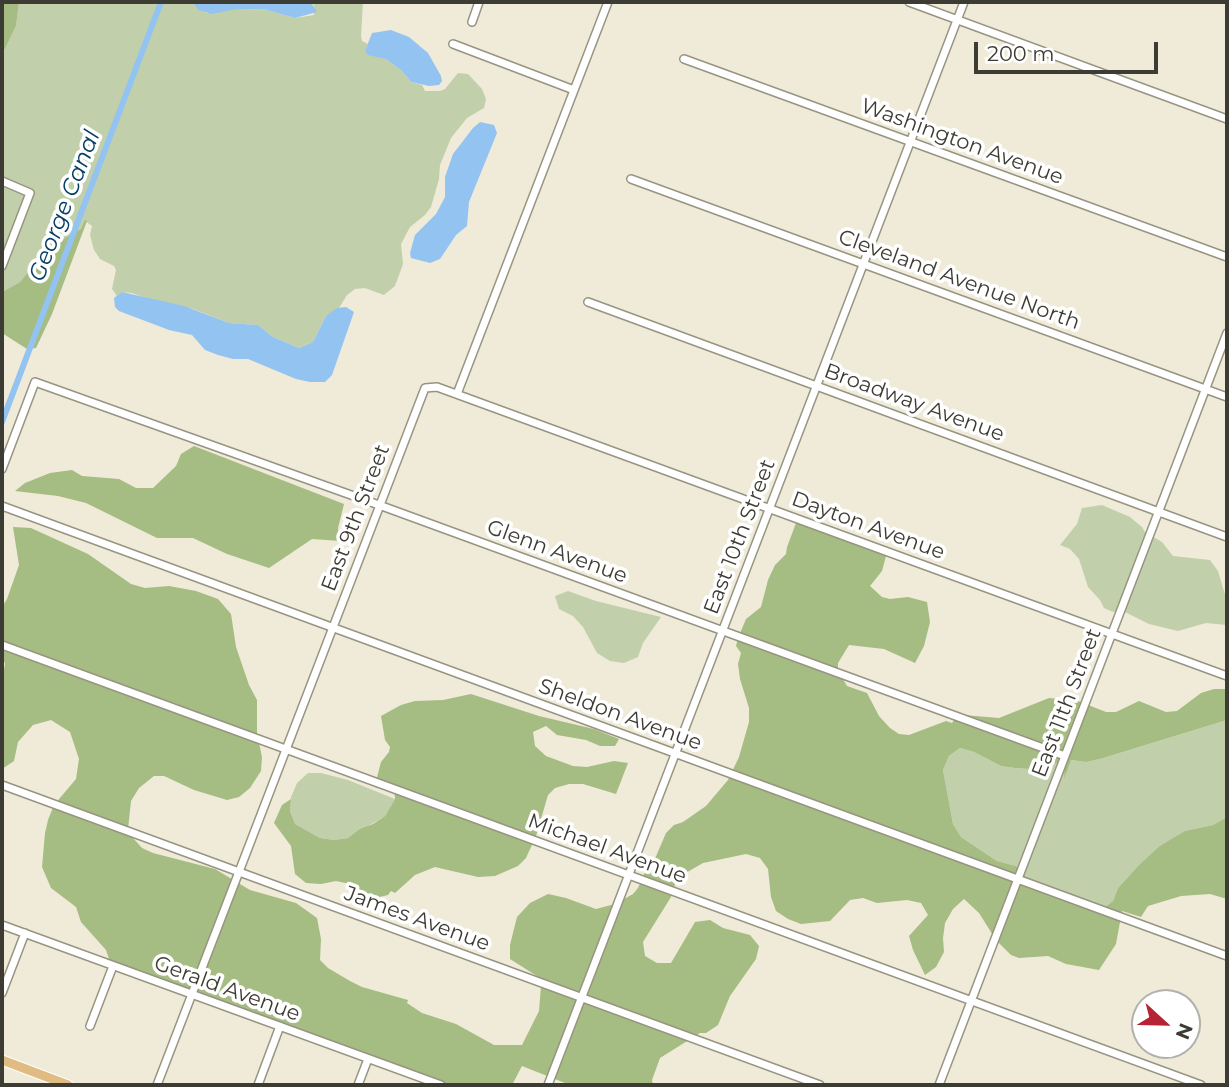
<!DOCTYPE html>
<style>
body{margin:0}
#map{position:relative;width:1229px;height:1087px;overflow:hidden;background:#efebd8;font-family:Montserrat,sans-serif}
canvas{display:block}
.frame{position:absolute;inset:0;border:4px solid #3d3c34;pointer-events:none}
.north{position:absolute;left:1131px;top:989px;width:70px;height:70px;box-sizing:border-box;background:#fff;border:2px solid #b1b1ae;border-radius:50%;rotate:112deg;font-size:19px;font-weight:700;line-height:28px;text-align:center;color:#3d3c34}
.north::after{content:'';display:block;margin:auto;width:24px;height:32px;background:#b52334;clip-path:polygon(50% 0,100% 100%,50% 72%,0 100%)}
.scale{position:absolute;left:974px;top:42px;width:184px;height:32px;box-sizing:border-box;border:4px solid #3d3c34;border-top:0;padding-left:9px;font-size:21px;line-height:24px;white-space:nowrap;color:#3d3c34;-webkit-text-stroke:5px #fff;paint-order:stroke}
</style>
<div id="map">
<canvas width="1229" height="1087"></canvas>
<div class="frame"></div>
<div class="north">N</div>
<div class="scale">200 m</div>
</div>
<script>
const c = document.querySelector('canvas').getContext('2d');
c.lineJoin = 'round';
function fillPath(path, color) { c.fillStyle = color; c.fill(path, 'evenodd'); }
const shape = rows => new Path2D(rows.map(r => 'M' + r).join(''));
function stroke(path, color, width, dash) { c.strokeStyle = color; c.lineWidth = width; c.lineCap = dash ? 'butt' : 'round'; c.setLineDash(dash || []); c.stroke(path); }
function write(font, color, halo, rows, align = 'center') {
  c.font = font + ' Montserrat,sans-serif'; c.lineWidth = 7; c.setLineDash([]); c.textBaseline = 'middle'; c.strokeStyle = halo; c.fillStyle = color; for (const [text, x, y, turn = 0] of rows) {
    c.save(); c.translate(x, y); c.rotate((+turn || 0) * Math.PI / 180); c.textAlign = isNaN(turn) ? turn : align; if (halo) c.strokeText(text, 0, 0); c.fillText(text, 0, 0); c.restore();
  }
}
const green = shape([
 [19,2,193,2,198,9,207,13,230,10,263,9,295,18,314,15,314,5,311,2,363,2,361,36,362,41,368,44,365,51,386,59,402,71,411,82,422,85,425,91,440,91,445,89,458,73,468,74,482,89,486,99,484,108,467,118,451,138,440,165,439,179,431,207,425,215,410,227,401,244,403,264,395,286,384,295,365,288,355,289,347,295,339,308,326,316,313,342,299,348,273,337,258,325,229,323,193,309,155,301,132,293,122,292,117,296,112,289,116,270,114,266,100,259,94,250,90,235,92,226,85,221,82,229,46,249,20,282,2,292,2,55,16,26],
 [1102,505,1130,517,1142,527,1145,532,1162,542,1173,556,1210,560,1218,571,1227,601,1227,625,1206,623,1178,631,1149,624,1121,610,1113,612,1104,608,1100,600,1088,587,1079,559,1070,549,1060,545,1077,524,1082,508],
 [568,591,596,601,661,617,643,643,638,657,624,663,610,661,597,653,583,627,573,616,559,609,555,596],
 [1227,720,1227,817,1213,825,1185,831,1138,866,1118,888,1113,901,1104,908,1026,878,1016,866,997,861,961,837,953,824,943,770,949,756,960,748,974,752,1001,766,1015,768,1029,769,1060,762,1065,767,1071,760,1086,762,1100,759],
 [308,773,321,773,348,780,395,799,385,816,348,838,334,840,320,838,295,824,290,811,291,797,297,783]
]);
const forest = shape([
 [2,2,19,2,16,26,2,55],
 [85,220,87,221,52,314,36,348,27,349,2,333,2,292,20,282,46,249,81,229],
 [194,446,344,504,338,528,340,541,312,539,269,568,227,554,193,538,157,538,86,503,58,496,15,491,25,483,50,473,72,470,82,476,119,479,136,488,153,488,176,466,181,454],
 [796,523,886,556,882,571,870,586,882,597,890,599,908,597,927,602,930,622,924,646,915,663,884,649,849,645,838,663,838,671,847,686,867,693,879,716,890,728,899,734,909,735,946,721,952,723,956,717,964,715,999,718,1049,698,1078,701,1106,712,1116,712,1139,701,1166,712,1177,711,1201,693,1214,689,1227,689,1227,720,1100,759,1086,762,1071,760,1064,779,1065,767,1060,762,1029,769,1015,768,1001,766,974,752,960,748,949,756,943,770,953,824,961,837,997,861,1016,866,1026,878,1104,908,1113,901,1118,888,1138,866,1160,846,1185,831,1213,825,1227,817,1227,899,1210,894,1181,896,1148,906,1141,917,1122,911,1116,944,1099,970,1066,964,1048,956,1019,958,1011,955,996,940,979,913,964,899,953,909,945,923,943,938,944,952,936,967,925,975,913,950,909,936,928,915,921,903,907,900,877,903,863,898,850,900,830,921,801,924,788,919,776,911,771,897,768,869,760,858,746,854,703,863,677,878,671,897,643,942,645,956,657,963,671,963,695,922,710,920,723,928,750,935,759,946,756,959,730,996,718,1025,706,1033,700,1033,660,1058,652,1080,653,1085,565,1085,565,1083,522,1066,512,1085,440,1085,111,965,106,950,81,922,76,907,51,888,42,867,45,833,48,820,54,805,76,779,79,759,70,732,51,720,33,725,18,742,14,761,2,769,2,681,5,664,2,654,2,607,7,599,19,565,13,527,31,528,88,554,131,584,145,588,169,586,196,591,218,599,231,614,236,647,249,685,257,700,257,733,262,757,261,771,250,788,239,797,227,800,194,790,164,776,154,776,139,788,131,801,128,829,132,837,142,848,153,853,215,869,250,890,296,903,317,918,321,939,320,960,328,968,350,981,362,987,408,1000,407,1003,422,1013,456,1024,494,1045,522,1045,539,1011,541,986,540,978,510,959,510,945,517,917,530,903,548,894,566,898,596,909,615,904,633,894,638,888,648,865,654,861,666,833,674,825,683,822,706,806,728,780,739,757,749,722,749,708,740,679,738,664,741,653,736,646,738,638,746,619,761,607,768,580,775,565,786,554,787,547],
 [471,694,539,716,594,729,619,739,615,746,600,746,586,740,557,735,546,726,533,732,535,746,546,756,573,766,587,767,614,761,628,763,616,794,583,784,569,784,555,788,548,795,536,836,526,858,518,866,495,876,478,877,435,867,415,875,395,893,391,891,388,895,375,898,350,884,336,881,321,884,306,883,295,874,291,846,274,823,282,805,291,799,290,811,295,824,320,838,334,840,348,838,360,829,373,824,385,816,395,799,394,788,376,781,381,762,389,752,390,747,385,740,381,716,401,705,415,701,443,700]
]);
const water = shape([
 [193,2,311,2,317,12,295,18,263,9,231,10,212,14,198,10],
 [391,30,409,37,428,53,441,76,442,81,439,85,429,86,411,82,402,71,386,59,368,55,365,51,372,33],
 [480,122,494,125,497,133,469,202,467,226,456,235,440,259,430,263,411,258,410,253,415,235,436,214,445,197,445,177,453,154,473,128],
 [122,292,184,306,229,323,258,325,273,337,299,348,313,342,326,316,337,308,346,307,354,312,332,375,325,382,310,382,296,379,248,359,233,359,218,355,205,350,192,335,169,330,119,311,115,307,114,298]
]);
const canal = shape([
 [2,422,161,2]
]);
const minor = shape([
 [909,2,1227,119],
 [472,22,479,2],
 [453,44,574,90],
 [684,59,1227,257],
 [631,179,1227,397],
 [2,181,30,193,2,266],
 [588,302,1227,537],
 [457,394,608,2],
 [2,469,35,382,379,505,1065,756],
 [2,506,1227,956],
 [2,645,1201,1085],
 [2,785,820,1085],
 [2,925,441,1085],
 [2,993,25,933],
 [90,1026,113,966],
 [157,1085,425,388,437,387,1227,676],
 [258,1085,280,1026],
 [358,1085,368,1059],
 [548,1085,964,2],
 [939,1085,1227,333]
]);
const major = shape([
 [2,1060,68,1085]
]);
const streetNames = [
 ["Washington Avenue",962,142,20],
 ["Cleveland Avenue North",959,280,20],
 ["Broadway Avenue",914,403,20],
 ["East 9th Street",356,518,-69],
 ["Dayton Avenue",868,526,20],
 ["East 10th Street",740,537,-69],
 ["Glenn Avenue",557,552,20],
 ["East 11th Street",1067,703,-69],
 ["Sheldon Avenue",620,715,20],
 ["Michael Avenue",607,849,20],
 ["James Avenue",417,919,20],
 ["Gerald Avenue",227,989,20]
];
const waterNames = [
 ["George Canal",65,206,-69]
];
fillPath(green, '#c1d0ab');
fillPath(forest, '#a5bc82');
fillPath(water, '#93c3f1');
stroke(canal, '#93c3f1', 6);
stroke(minor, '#979482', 10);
stroke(major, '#fff', 11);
stroke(minor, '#fff', 7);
stroke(major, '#e0bb82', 9);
write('21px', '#3d3c34', '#fff', streetNames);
write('italic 23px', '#063e68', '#fff', waterNames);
</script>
